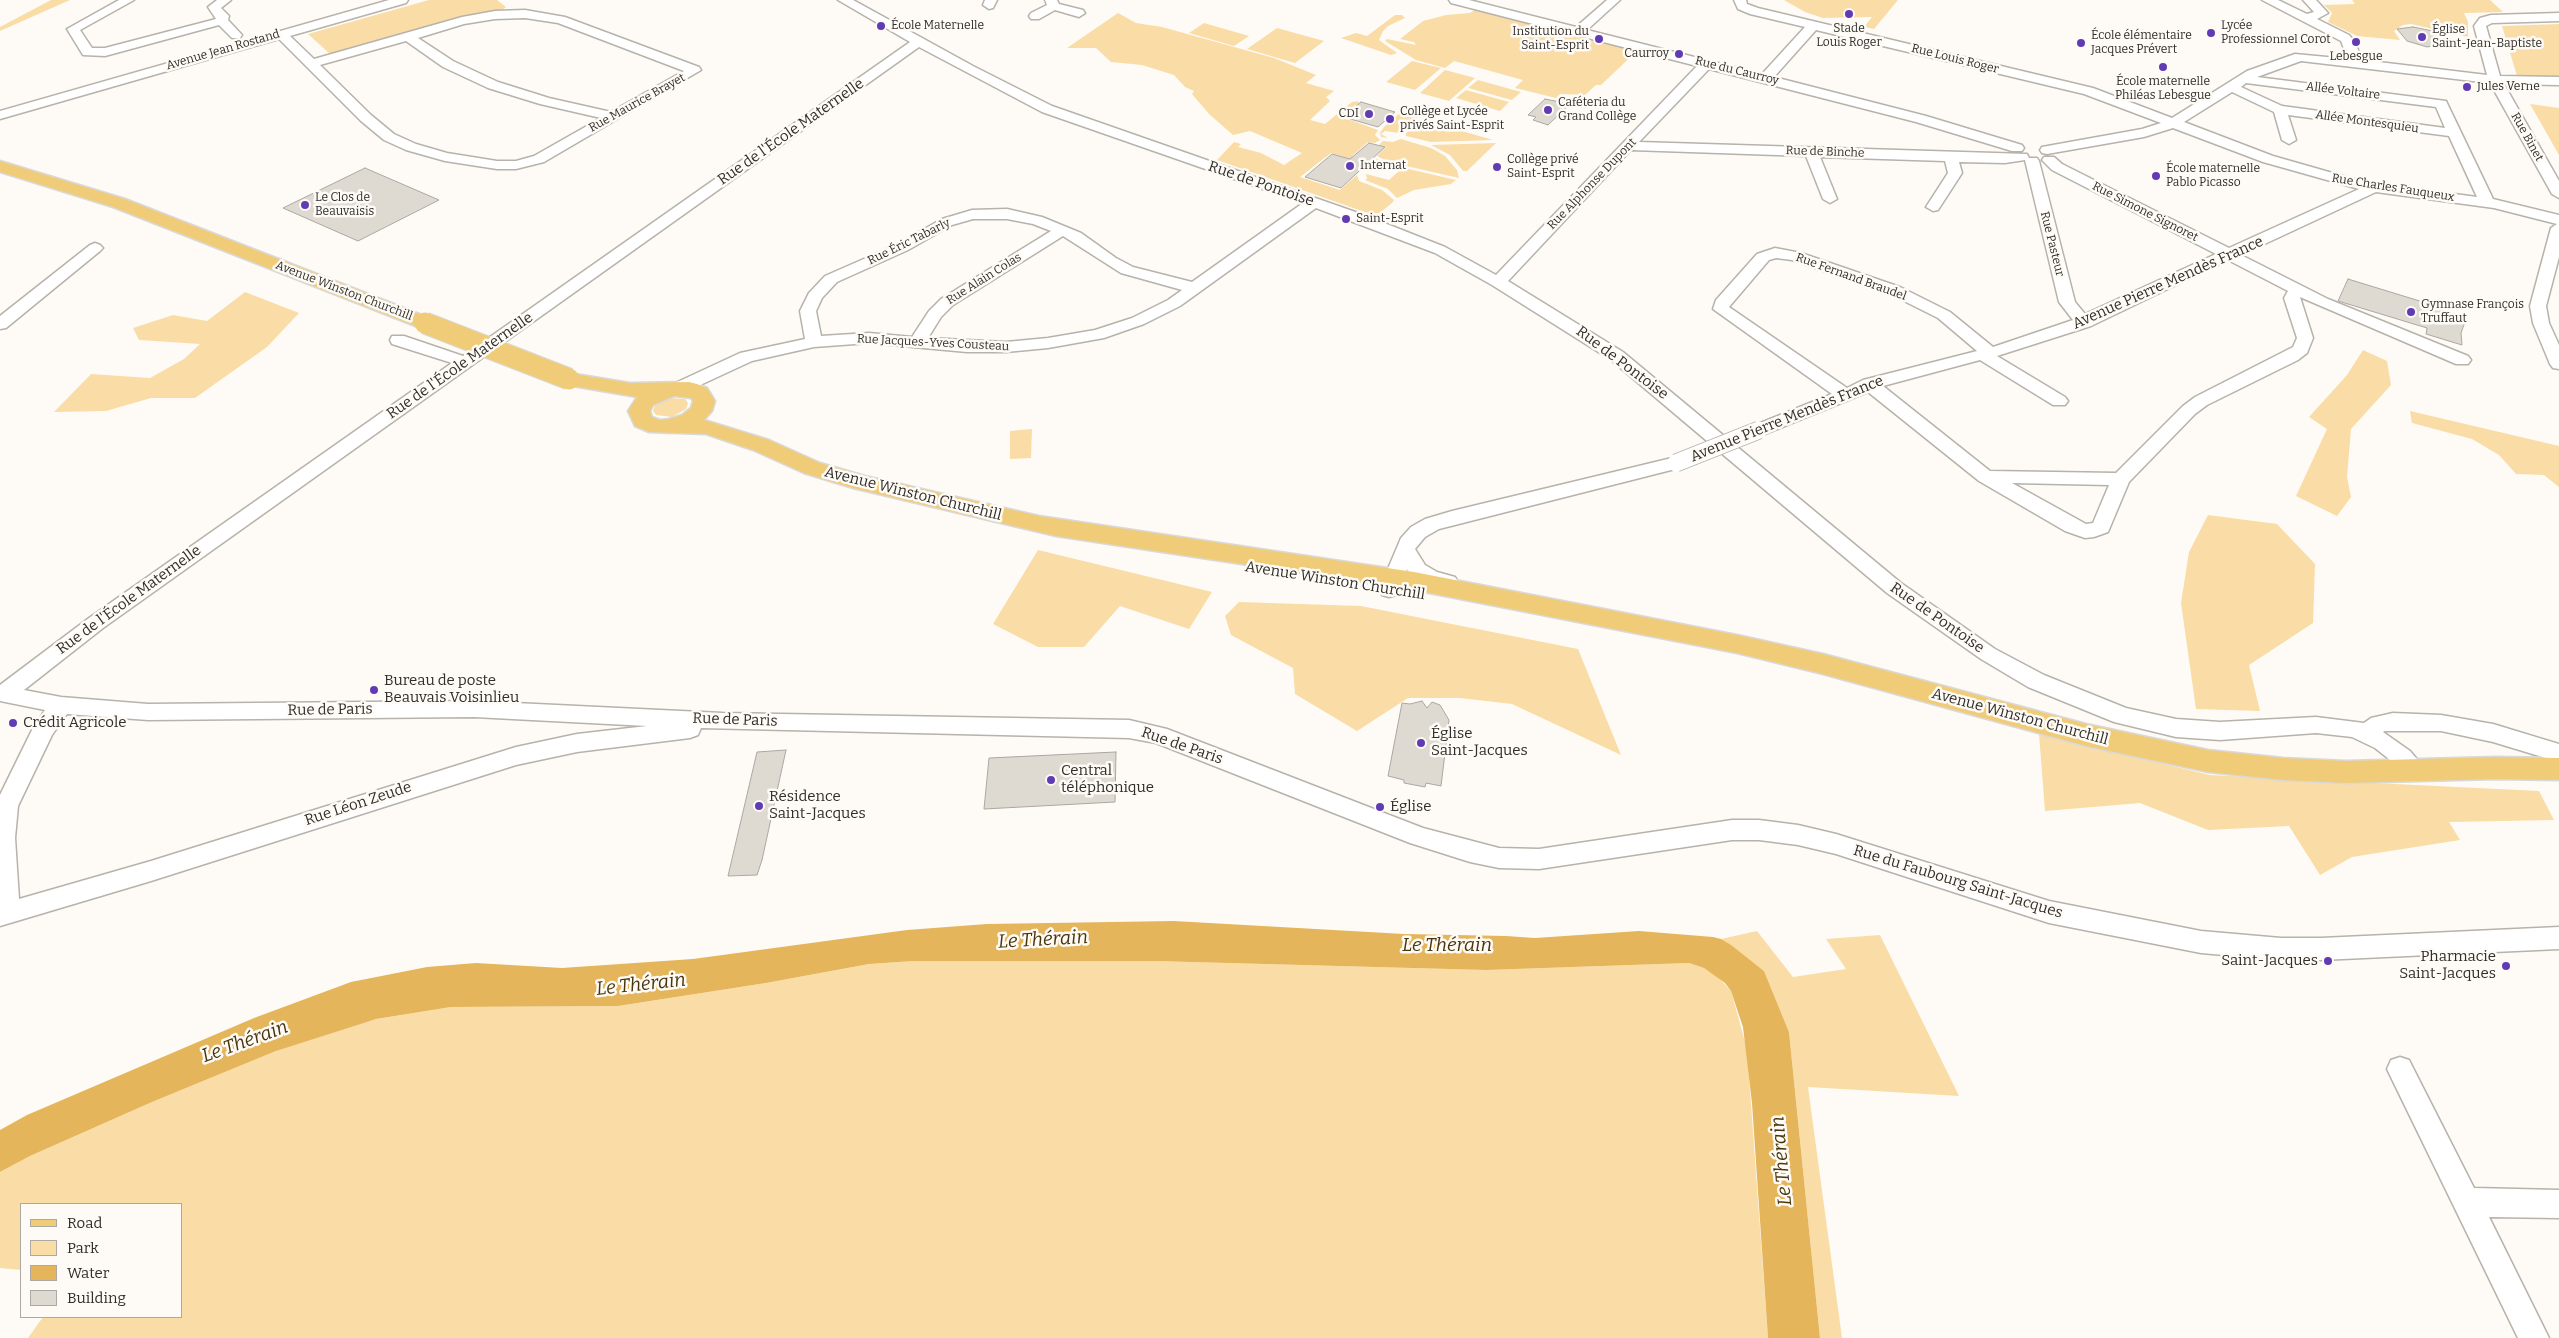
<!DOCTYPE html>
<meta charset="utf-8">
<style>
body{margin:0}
#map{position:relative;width:2559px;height:1338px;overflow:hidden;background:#fefbf6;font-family:Bitter,serif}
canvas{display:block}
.legend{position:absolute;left:20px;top:1203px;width:162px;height:115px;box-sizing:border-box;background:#fefbf6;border:1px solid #aca9a4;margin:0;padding:6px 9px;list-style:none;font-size:15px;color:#302e2a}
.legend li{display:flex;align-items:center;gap:10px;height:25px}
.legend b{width:25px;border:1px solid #aca9a4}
</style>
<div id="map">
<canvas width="2559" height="1338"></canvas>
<ul class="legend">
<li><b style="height:6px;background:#f0cc79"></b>Road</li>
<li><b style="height:14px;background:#fadca7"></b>Park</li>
<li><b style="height:14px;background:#e4b55a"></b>Water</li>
<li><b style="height:14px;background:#dfdad1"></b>Building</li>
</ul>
</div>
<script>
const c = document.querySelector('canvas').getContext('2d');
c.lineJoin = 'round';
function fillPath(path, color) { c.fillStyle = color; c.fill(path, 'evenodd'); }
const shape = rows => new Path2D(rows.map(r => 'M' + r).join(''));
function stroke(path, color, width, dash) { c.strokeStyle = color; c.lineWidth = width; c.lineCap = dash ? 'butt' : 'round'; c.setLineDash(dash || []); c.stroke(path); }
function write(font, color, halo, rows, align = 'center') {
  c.font = font + ' Bitter,serif'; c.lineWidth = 5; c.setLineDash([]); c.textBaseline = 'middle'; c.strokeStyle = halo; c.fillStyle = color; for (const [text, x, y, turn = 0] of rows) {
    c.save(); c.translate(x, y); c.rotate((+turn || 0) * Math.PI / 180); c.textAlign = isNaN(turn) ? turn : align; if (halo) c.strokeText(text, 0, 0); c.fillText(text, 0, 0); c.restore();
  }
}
const green = shape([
 [51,0,70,0,0,31,0,27],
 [429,0,497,0,506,7,501,11,458,17,330,54,308,34],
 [1784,0,1898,0,1874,29,1864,27,1872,17,1823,18,1805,12],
 [2352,0,2490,0,2503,12,2464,13,2468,22,2468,37,2411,24,2403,25,2394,31,2400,40,2357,36,2328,22,2332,13,2324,5,2355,4],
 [1476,9,1638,50,1601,85,1596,85,1585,95,1560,94,1556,98,1515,88,1523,80,1454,61,1445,68,1416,60,1385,41,1387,39,1416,45,1414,42,1400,39,1423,21,1446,15,1470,13],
 [1118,13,1136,23,1162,27,1274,58,1316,75,1306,83,1334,91,1326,97,1330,101,1310,120,1325,124,1352,102,1358,101,1359,103,1342,117,1378,130,1375,135,1380,140,1375,143,1368,142,1352,156,1357,158,1355,160,1331,153,1300,177,1340,190,1357,175,1359,181,1382,190,1394,200,1392,203,1376,216,1217,160,1234,142,1241,144,1238,147,1261,153,1284,165,1302,153,1250,131,1233,135,1209,114,1192,94,1194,91,1185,87,1174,75,1142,65,1111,62,1096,48,1067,48],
 [1395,15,1402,15,1405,18,1388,26,1383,31,1379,40,1397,53,1391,55,1341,38,1356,33,1367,36],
 [1204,23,1249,36,1234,46,1189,33],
 [2559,24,2559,76,2517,76,2502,26],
 [1277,28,1324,41,1295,63,1247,49],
 [1412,61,1441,68,1415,90,1386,82],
 [1445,70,1475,78,1449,101,1420,93],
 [1478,80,1521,92,1512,100,1468,88],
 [1466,90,1509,102,1500,111,1456,98],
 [2530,104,2559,108,2559,155],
 [1401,112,1418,117,1399,133,1385,131,1381,134,1388,138,1381,137,1380,133,1384,127],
 [1422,120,1427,121,1493,140,1431,142,1406,136,1406,133],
 [1401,139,1431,148,1445,156,1457,170,1459,178,1389,162,1377,156,1386,147,1379,145,1383,141,1393,142],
 [1496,143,1467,171,1463,171,1450,155,1431,145],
 [1375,158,1387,164,1456,180,1451,184,1414,190,1397,198,1388,189,1365,180,1367,179,1366,174,1389,180,1399,171,1370,162],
 [245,292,299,313,267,347,195,398,151,398,106,411,54,412,91,374,150,378,184,359,200,344,139,340,133,328,173,315,207,321],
 [2363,350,2387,361,2391,385,2351,429,2347,477,2351,497,2337,516,2296,496,2327,429,2309,417,2347,375],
 [669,398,685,399,688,403,686,409,672,417,656,415,653,411,655,405],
 [2410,411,2559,446,2559,487,2544,475,2516,474,2499,455,2472,439,2412,423],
 [1032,429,1031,458,1010,459,1010,431],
 [2208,515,2277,524,2315,564,2313,623,2249,665,2260,711,2196,709,2181,603,2189,552],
 [1038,550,1212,592,1189,629,1120,606,1084,647,1038,647,993,624],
 [1239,602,1361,606,1578,649,1621,755,1512,704,1460,698,1408,698,1357,731,1295,694,1293,668,1231,635,1225,616],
 [2039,734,2210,775,2539,791,2554,820,2449,822,2460,840,2352,857,2320,875,2289,826,2208,830,2140,803,2045,811],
 [1757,931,1793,977,1846,969,1826,939,1880,935,1959,1096,1808,1087,1842,1338,1820,1338,1789,1032,1764,971,1721,939],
 [914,961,1154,961,1486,970,1689,963,1704,968,1718,977,1731,991,1747,1049,1768,1338,28,1338,43,1317,181,1317,181,1204,21,1204,21,1270,0,1268,0,1172,30,1156,152,1102,276,1051,330,1032,376,1019,451,1007,618,1006,766,983,869,964]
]);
const water = shape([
 [1174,921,1404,934,1506,936,1535,938,1639,931,1713,937,1721,939,1731,945,1764,971,1789,1032,1820,1338,1768,1338,1752,1103,1743,1027,1731,991,1725,983,1704,968,1689,963,1486,970,1154,961,914,961,869,964,766,983,618,1006,451,1007,376,1019,276,1051,152,1102,30,1156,0,1172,0,1130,27,1115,254,1018,351,982,427,967,476,963,562,968,693,959,907,930,987,924]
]);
const building = shape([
 [2413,27,2433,31,2447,43,2427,47,2407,41,2397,29,2413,27],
 [1545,99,1570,104,1548,125,1533,120,1536,117,1528,115,1545,99],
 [1361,102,1395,112,1378,127,1343,117,1361,102],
 [1369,143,1385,147,1341,188,1305,177,1332,154,1350,159,1369,143],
 [365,168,439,200,358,241,283,208,365,168],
 [2348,279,2449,310,2448,314,2466,319,2461,333,2462,345,2426,334,2427,328,2338,301,2348,279],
 [1422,701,1427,708,1432,702,1440,705,1449,720,1441,786,1426,783,1425,787,1404,783,1404,780,1388,776,1402,703,1410,704,1422,701],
 [786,750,762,860,757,875,728,876,757,752,786,750],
 [1116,752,1115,802,984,809,989,758,1116,752]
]);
const minor = shape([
 [119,0,134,0,80,30,92,48,105,48,216,19,208,7,217,0,231,0,221,8,229,16,228,20,242,35,240,38,232,38,219,25,105,56,83,55,67,29,119,0],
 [389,0,408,0,406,3,290,36,314,59,462,17,495,11,525,10,565,17,699,67,701,70,544,162,516,169,497,169,445,161,406,150,384,140,361,121,279,39,0,119,0,111,389,0],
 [525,18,558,23,684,71,611,112,549,98,498,82,453,61,418,38,464,24,495,19,525,18],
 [406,41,443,67,488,88,540,104,601,118,534,156,516,161,497,161,447,153,416,144,394,134,371,115,320,65,406,41],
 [838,0,853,0,973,66,1052,106,1364,215,1445,247,1496,275,1697,66,1451,3,1449,0,1469,0,1576,27,1607,0,1620,0,1587,30,1762,74,1805,27,1750,14,1738,9,1734,0,1746,0,1747,4,1758,8,2093,88,2172,118,2247,71,2295,54,2348,59,2341,41,2262,0,2278,0,2307,14,2314,12,2303,0,2316,0,2328,13,2317,19,2349,35,2355,42,2362,60,2487,75,2474,26,2480,18,2491,15,2559,13,2559,21,2492,23,2486,26,2500,76,2559,77,2559,85,2504,84,2559,181,2559,198,2552,194,2490,83,2301,61,2257,77,2446,101,2493,199,2559,215,2559,257,2546,306,2549,323,2559,345,2559,369,2553,368,2550,364,2533,323,2530,306,2551,228,2557,224,2494,208,2376,192,2241,255,2328,299,2468,356,2471,360,2468,364,2456,364,2300,297,2313,338,2307,353,2298,360,2207,405,2195,414,2129,482,2108,532,2094,537,2085,538,2065,531,1979,481,1868,392,1765,434,1753,434,1750,430,1753,426,1832,394,1713,309,1716,300,1757,254,1775,248,1801,253,1900,287,1950,312,1993,347,2073,320,2059,302,2025,160,2005,163,1959,162,1962,173,1938,210,1933,211,1926,207,1948,173,1945,161,1820,157,1837,199,1830,203,1823,199,1806,156,1631,150,1508,281,1623,352,1901,583,1995,649,2044,675,2126,708,2176,719,2220,722,2316,717,2364,723,2371,718,2393,713,2441,715,2493,724,2559,744,2559,762,2493,742,2441,731,2385,731,2383,732,2410,751,2422,765,2425,771,2422,777,2414,780,2406,777,2394,763,2375,748,2352,737,2316,733,2220,740,2176,737,2114,722,2028,687,1981,659,1887,593,1611,360,1492,285,1435,253,1316,208,1180,306,1144,324,1104,338,1048,348,1006,352,967,352,869,343,814,347,752,361,683,393,671,393,668,389,671,385,740,353,805,339,800,311,809,293,825,276,898,244,942,219,972,210,1007,209,1042,217,1081,233,1116,258,1133,267,1192,282,1303,203,1042,112,919,47,103,628,24,690,61,697,148,704,474,701,722,713,1129,720,1167,729,1423,828,1499,848,1539,849,1732,820,1759,820,1798,825,1836,834,2049,901,2201,931,2281,938,2321,938,2559,927,2559,949,2321,960,2281,960,2201,953,2049,923,1836,854,1798,845,1759,840,1732,840,1539,869,1499,868,1470,862,1410,843,1156,743,1129,738,701,728,698,735,690,738,577,752,516,765,151,881,0,926,0,795,32,730,45,710,0,701,0,685,89,618,452,363,392,344,390,340,392,336,404,336,463,356,910,42,838,0],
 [1816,30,2084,94,2161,123,2142,129,2042,147,2040,150,2042,153,2047,154,2144,137,2173,128,2263,162,2359,189,2229,248,2062,164,2054,157,2044,157,2042,160,2052,170,2216,254,2085,314,2075,302,2039,161,2037,158,2029,158,2027,154,1639,142,1709,69,1916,122,2012,151,2022,151,2024,148,2022,145,1926,116,1774,77,1816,30],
 [2246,83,2436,107,2445,128,2282,106,2241,87,2246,83],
 [2232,92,2274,112,2282,140,2289,144,2296,140,2288,115,2449,136,2477,197,2364,182,2273,156,2184,122,2232,92],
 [973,219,1007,219,1033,224,1051,231,941,299,929,311,912,337,869,333,821,336,816,311,822,298,837,282,908,250,952,225,973,219],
 [1063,236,1121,273,1182,290,1168,300,1132,318,1095,330,1048,338,1006,342,928,338,941,317,953,305,1063,236],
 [1776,258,1792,260,1888,293,1938,318,1977,351,1863,380,1847,388,1729,307,1769,260,1776,258],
 [2228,260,2288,291,2284,298,2297,338,2293,347,2195,397,2183,406,2116,473,1990,471,1883,386,1980,360,2053,405,2065,405,2068,401,2065,397,1997,356,2091,326,2228,260],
 [2012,483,2109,485,2093,523,2086,524,2012,483],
 [67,714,148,720,474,717,647,726,577,734,516,747,151,861,19,899,15,838,18,806,52,735,67,714],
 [985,0,997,0,993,8,989,9,983,5,985,0],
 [1045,0,1057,0,1059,4,1083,10,1085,13,1079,17,1055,10,1039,19,1031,19,1029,16,1031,13,1047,5,1045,0],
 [95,243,100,245,103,248,100,251,6,328,0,329,0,316,90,245,95,243],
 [1676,457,1683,459,1685,463,1683,467,1439,529,1425,537,1415,549,1425,565,1437,572,1455,577,1458,582,1455,587,1448,589,1423,582,1411,575,1407,569,1396,595,1389,597,1382,595,1379,590,1401,538,1411,527,1425,519,1452,511,1676,457],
 [2400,1057,2409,1060,2474,1188,2559,1190,2559,1218,2489,1217,2549,1338,2518,1338,2387,1069,2391,1060,2400,1057]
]);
const major = shape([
 [0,161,125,199,432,319,435,323,432,327,425,329,418,327,113,207,0,172,0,161],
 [569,373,630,383,689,382,697,384,707,388,715,401,712,411,704,420,769,440,820,463,865,476,1039,516,1414,572,1737,635,1823,654,2086,724,2208,750,2283,758,2346,761,2496,757,2559,758,2559,780,2496,779,2346,783,2283,780,2208,772,2086,746,1823,674,1737,653,1414,590,1056,536,853,488,804,473,753,450,706,434,649,432,635,426,628,411,637,397,561,384,558,379,561,374,569,373],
 [674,396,691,398,693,401,691,408,682,415,669,419,660,420,652,417,650,411,653,405,674,396]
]);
const minorBridge = shape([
 [1676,463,1759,430]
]);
const majorBridge = shape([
 [425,323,569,379]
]);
const markers = [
 [1849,14,5,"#603bb3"],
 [881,26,5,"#603bb3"],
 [2211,33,5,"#603bb3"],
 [2422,37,5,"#603bb3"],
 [1599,39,5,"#603bb3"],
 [2356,42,5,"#603bb3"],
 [2081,43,5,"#603bb3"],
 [1679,54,5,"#603bb3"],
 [2163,67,5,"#603bb3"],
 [2467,87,5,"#603bb3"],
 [1548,110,5,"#603bb3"],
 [1369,114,5,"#603bb3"],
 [1390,119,5,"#603bb3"],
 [1350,166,5,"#603bb3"],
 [1497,167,5,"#603bb3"],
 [2156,176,5,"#603bb3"],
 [305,205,5,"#603bb3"],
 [1346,219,5,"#603bb3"],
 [2411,312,5,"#603bb3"],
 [374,690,5,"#603bb3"],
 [13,723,5,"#603bb3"],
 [1421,743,5,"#603bb3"],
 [1051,780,5,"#603bb3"],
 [759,806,5,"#603bb3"],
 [1380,807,5,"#603bb3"],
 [2328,961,5,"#603bb3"],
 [2506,966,5,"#603bb3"]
];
const farPoinames = [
 ["École Maternelle",891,26],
 ["Lycée",2221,26],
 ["Professionnel Corot",2221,40],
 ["Stade",1849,29,"center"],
 ["Louis Roger",1849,43,"center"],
 ["Église",2432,30],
 ["Saint-Jean-Baptiste",2432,44],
 ["Institution du",1589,32,"right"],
 ["Saint-Esprit",1589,46,"right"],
 ["École élémentaire",2091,36],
 ["Jacques Prévert",2091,50],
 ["Caurroy",1669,54,"right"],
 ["Lebesgue",2356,57,"center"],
 ["École maternelle",2163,82,"center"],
 ["Philéas Lebesgue",2163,96,"center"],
 ["Jules Verne",2477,87],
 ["Caféteria du",1558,103],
 ["Grand Collège",1558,117],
 ["Collège et Lycée",1400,112],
 ["privés Saint-Esprit",1400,126],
 ["CDI",1359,114,"right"],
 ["Collège privé",1507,160],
 ["Saint-Esprit",1507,174],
 ["Internat",1360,166],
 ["École maternelle",2166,169],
 ["Pablo Picasso",2166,183],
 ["Le Clos de",315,198],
 ["Beauvaisis",315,212],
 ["Saint-Esprit",1356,219],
 ["Gymnase François",2421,305],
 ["Truffaut",2421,319]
];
const farStreetnames = [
 ["Avenue Jean Rostand",223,50,-16],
 ["Rue Louis Roger",1955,59,14],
 ["Rue du Caurroy",1737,71,14],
 ["Allée Voltaire",2343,91,7],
 ["Rue Maurice Brayet",637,103,-29],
 ["Allée Montesquieu",2367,122,8],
 ["Rue Binet",2527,137,61],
 ["Rue de Binche",1825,152,2],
 ["Rue Alphonse Dupont",1592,184,-46],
 ["Rue Charles Fauqueux",2393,188,9],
 ["Rue Simone Signoret",2145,212,27],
 ["Rue Éric Tabarly",909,242,-26],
 ["Rue Pasteur",2052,244,76],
 ["Rue Fernand Braudel",1851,277,20],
 ["Rue Alain Colas",984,279,-32],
 ["Avenue Winston Churchill",344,291,21],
 ["Rue Jacques-Yves Cousteau",933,343,3]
];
const streetNames = [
 ["Rue de l'École Maternelle",791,132,-35],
 ["Rue de Pontoise",1261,184,19],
 ["Avenue Pierre Mendès France",2168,283,-24],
 ["Rue de Pontoise",1622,363,37],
 ["Rue de l'École Maternelle",460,366,-35],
 ["Avenue Pierre Mendès France",1787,419,-22],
 ["Avenue Winston Churchill",913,494,14],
 ["Avenue Winston Churchill",1335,581,9],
 ["Rue de l'École Maternelle",129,600,-36],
 ["Rue de Pontoise",1937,618,35],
 ["Rue de Paris",330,710,-1],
 ["Avenue Winston Churchill",2020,717,15],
 ["Rue de Paris",735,720,2],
 ["Rue de Paris",1182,746,19],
 ["Rue Léon Zeude",358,804,-18],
 ["Rue du Faubourg Saint-Jacques",1958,882,17]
];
const poiNames = [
 ["Bureau de poste",384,681],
 ["Beauvais Voisinlieu",384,698],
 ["Crédit Agricole",23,723],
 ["Église",1431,734],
 ["Saint-Jacques",1431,751],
 ["Central",1061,771],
 ["téléphonique",1061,788],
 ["Résidence",769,797],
 ["Saint-Jacques",769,814],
 ["Église",1390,807],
 ["Pharmacie",2496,957,"right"],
 ["Saint-Jacques",2496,974,"right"],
 ["Saint-Jacques",2318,961,"right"]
];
const nearWaternames = [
 ["Le Thérain",1043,940,-3],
 ["Le Thérain",1447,946],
 ["Le Thérain",641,985,-6],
 ["Le Thérain",245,1042,-20],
 ["Le Thérain",1782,1161,-95]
];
fillPath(green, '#fadca7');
fillPath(water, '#e4b55a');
fillPath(building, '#dfdad1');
stroke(building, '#aca79f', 1);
stroke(minor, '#b7b2aa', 3);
stroke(major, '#dad9d9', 3);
fillPath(minor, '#fff');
fillPath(major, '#f0cc79');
stroke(minorBridge, '#b7b2aa', 19, []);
stroke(majorBridge, '#dad9d9', 23, []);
stroke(minorBridge, '#fff', 17);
stroke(majorBridge, '#f0cc79', 21);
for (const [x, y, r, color] of markers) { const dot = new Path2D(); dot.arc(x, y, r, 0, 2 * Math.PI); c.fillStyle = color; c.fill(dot); stroke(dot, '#fefbf6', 2); }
write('12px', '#302e2a', '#fefbf6', farPoinames, 'left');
write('12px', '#302e2a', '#fefbf6', farStreetnames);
write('15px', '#302e2a', '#fefbf6', streetNames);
write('15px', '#302e2a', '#fefbf6', poiNames, 'left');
write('italic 19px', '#48350d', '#fefbf6', nearWaternames);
</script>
